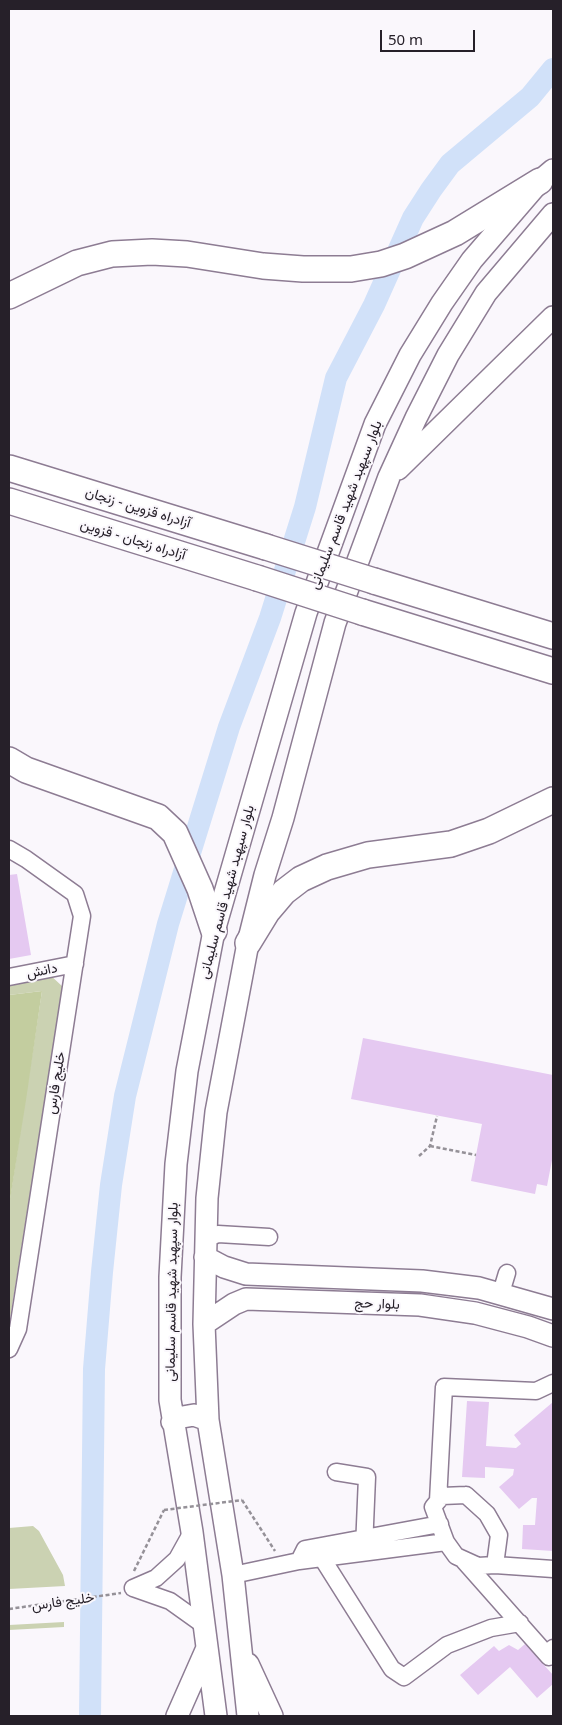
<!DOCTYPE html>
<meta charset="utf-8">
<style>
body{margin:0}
#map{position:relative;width:562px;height:1725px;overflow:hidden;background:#faf7fc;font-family:"Noto Sans",sans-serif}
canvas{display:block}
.frame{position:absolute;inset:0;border:10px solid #262029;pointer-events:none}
.scale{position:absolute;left:380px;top:30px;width:95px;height:22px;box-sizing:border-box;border:2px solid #262029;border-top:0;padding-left:6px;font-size:15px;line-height:18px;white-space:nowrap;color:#262029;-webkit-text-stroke:4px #faf7fc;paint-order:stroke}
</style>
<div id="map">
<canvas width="562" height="1725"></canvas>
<div class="frame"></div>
<div class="scale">50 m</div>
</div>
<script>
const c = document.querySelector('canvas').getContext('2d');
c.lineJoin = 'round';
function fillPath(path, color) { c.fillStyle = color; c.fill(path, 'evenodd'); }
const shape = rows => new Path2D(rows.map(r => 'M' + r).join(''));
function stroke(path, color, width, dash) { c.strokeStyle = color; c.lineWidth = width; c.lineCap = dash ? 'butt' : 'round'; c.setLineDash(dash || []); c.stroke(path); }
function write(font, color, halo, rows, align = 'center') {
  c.font = font + ' "Noto Sans",Vazirmatn,sans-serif'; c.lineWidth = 4; c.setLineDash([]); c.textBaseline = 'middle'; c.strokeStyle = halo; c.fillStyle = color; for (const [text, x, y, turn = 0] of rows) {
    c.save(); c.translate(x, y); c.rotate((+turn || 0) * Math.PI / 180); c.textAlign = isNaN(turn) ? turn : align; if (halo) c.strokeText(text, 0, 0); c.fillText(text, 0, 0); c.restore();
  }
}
const green = shape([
 [48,973,63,987,9,1325,9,1205,42,991,9,995,9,980],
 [33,1526,39,1531,63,1575,65,1586,9,1589,9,1528],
 [64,1622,64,1627,9,1630,9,1625]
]);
const forest = shape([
 [42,991,26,1100,9,1206,9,995]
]);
const river = shape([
 [90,1716,94,1369,102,1272,111,1185,125,1096,168,924,229,727,270,618,305,507,336,378,374,305,413,218,431,190,450,164,530,97,553,69]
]);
const building = shape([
 [17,874,31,955,9,959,9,875],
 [363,1038,553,1075,553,1155,547,1186,537,1184,535,1194,471,1181,482,1124,351,1099],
 [467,1401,489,1402,486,1446,516,1448,521,1444,514,1435,553,1402,553,1551,522,1549,523,1525,535,1525,537,1498,532,1498,519,1509,499,1487,513,1475,514,1469,485,1467,485,1478,462,1477],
 [525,1644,553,1675,553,1684,537,1698,510,1667,478,1695,460,1675,494,1646,499,1651,509,1645,518,1650]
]);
const path = shape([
 [430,1146,476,1155],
 [419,1156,430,1146,437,1116],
 [242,1500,275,1551],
 [134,1571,164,1510],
 [9,1609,121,1593]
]);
const minor = shape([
 [9,849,26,859,75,894,82,916,18,1329,9,1349],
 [9,977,75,964],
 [205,1243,210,1237,218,1234,269,1237],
 [501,1293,507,1273],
 [336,1472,367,1477,364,1548],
 [466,1495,487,1514,499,1535,495,1565,478,1566,456,1556,446,1542,433,1507,442,1496,466,1495],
 [438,1501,444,1387,536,1391,553,1383],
 [322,1558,392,1669,404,1677,447,1645,491,1628,520,1623],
 [299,1561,305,1549,440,1524],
 [464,1561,549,1657,553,1648],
 [495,1565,553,1569],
 [233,1575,299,1561,446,1542],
 [133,1588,156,1578,177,1559,192,1532],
 [133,1588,170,1601,205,1626]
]);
const major = shape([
 [398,469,553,317],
 [205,1257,224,1267,246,1274,422,1281,479,1288,553,1309],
 [204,1324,234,1304,246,1299,420,1305,475,1313,528,1327,553,1336],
 [172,1422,177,1418,194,1415,208,1420],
 [248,1664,272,1716],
 [177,1716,207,1648],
 [216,1716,192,1532,170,1400,170,1277,176,1164,187,1071,214,931,306,613,375,424,410,355,442,303,472,260,540,181,553,170],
 [248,1716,233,1575,208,1420,204,1324,207,1198,216,1112,248,943,265,875,283,818,335,623,389,477,416,418,448,355,486,293,553,214]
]);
const highway = shape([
 [9,296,77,263,112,254,152,252,187,254,263,266,303,269,351,269,381,264,405,256,455,233,540,181],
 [9,468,266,547],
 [9,501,257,578],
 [374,581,553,636],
 [362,612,553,671],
 [9,760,26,770,158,817,175,833,200,889,214,931],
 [248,943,267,912,284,892,301,879,327,867,368,855,451,844,489,831,553,800]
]);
const pathBridge = shape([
 [164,1510,242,1500]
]);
const highwayBridge = shape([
 [266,547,374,581],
 [257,578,362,612]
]);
const streetNames = [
 ["بلوار سپهبد شهید قاسم سلیمانی",346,505,-69],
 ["آزادراه قزوین - زنجان",138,508,17],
 ["آزادراه زنجان - قزوین",133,540,17],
 ["بلوار سپهبد شهید قاسم سلیمانی",227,892,-75],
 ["دانش",42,971,-11],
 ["خلیج فارس",56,1083,-81],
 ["بلوار سپهبد شهید قاسم سلیمانی",172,1292,-89],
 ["بلوار حج",377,1304,2],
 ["خلیج فارس",63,1602,-8]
];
fillPath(green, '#cbd2b2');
fillPath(forest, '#c3cd9f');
stroke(river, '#d1e1f9', 22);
fillPath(building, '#e5c9f1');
stroke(minor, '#8d7c93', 19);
stroke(major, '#8d7c93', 24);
stroke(highway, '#8d7c93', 28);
stroke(path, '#959198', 2.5, [4, 2.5]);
stroke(minor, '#fff', 16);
stroke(major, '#fff', 21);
stroke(highway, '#fff', 25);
stroke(highwayBridge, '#8d7c93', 28, []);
stroke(pathBridge, '#959198', 2.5, [4, 2.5]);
stroke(highwayBridge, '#fff', 25);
write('14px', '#262029', '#faf7fc', streetNames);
</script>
